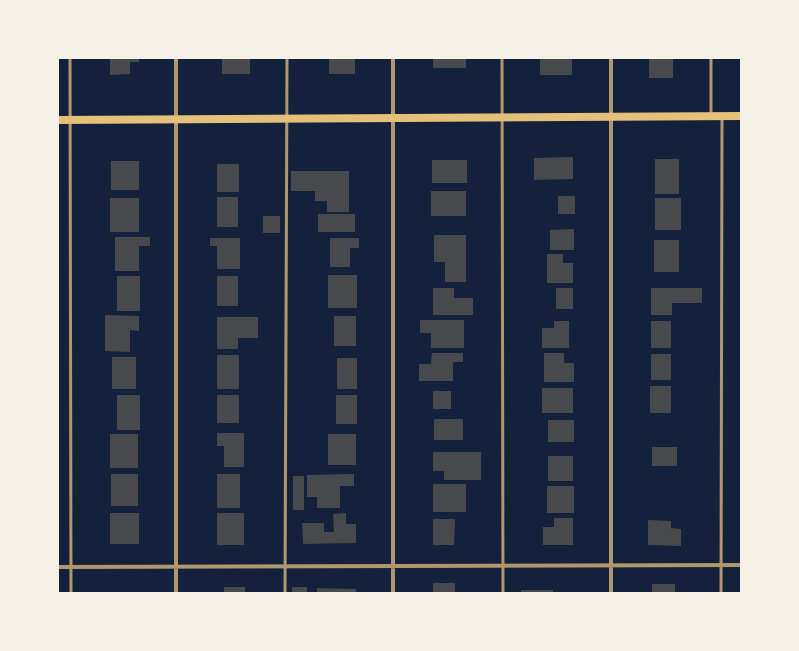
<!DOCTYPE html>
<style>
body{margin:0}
#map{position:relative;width:799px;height:651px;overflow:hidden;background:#14213d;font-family:Signika,sans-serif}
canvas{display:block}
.frame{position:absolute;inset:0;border:59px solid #f6f1e7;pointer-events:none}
</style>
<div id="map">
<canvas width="799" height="651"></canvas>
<div class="frame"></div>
</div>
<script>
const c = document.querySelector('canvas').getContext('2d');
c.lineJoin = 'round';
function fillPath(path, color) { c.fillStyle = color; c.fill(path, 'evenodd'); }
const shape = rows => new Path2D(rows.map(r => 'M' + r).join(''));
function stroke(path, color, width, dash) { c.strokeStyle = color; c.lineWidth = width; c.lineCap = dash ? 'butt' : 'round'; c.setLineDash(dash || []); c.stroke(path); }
const building = shape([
 [110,58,139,58,139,62,130,62,130,74,110,75],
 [222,58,250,58,250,74,222,74],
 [329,58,355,58,355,74,329,74],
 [433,58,466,58,466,68,433,68],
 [540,58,572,58,572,75,540,75],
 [649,58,673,58,673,78,649,78],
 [573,157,573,179,534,180,534,158],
 [655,159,679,159,679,194,655,194],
 [432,160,467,160,467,183,432,183],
 [111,161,139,161,139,190,111,190],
 [217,164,239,164,239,192,217,192],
 [291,171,349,171,349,212,327,212,327,201,315,201,315,191,291,191],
 [431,191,466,191,466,216,431,216],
 [558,196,575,196,575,214,558,214],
 [217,197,238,197,238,227,217,227],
 [110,198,139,198,139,232,110,232],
 [655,198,681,198,681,230,655,230],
 [318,214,355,214,355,232,318,232],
 [263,216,280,216,280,233,263,233],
 [574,229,574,250,550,250,550,230],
 [434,235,466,235,466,282,445,282,445,262,434,262],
 [115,237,150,237,150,246,139,246,139,271,115,271],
 [210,238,240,238,240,269,217,269,217,246,210,246],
 [330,238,359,238,359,248,350,248,350,267,330,267],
 [654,240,679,240,679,272,654,272],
 [547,254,563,254,563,263,573,263,573,283,547,283],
 [328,275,357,275,357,308,328,308],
 [117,276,140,276,140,311,117,311],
 [217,276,238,276,238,306,217,306],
 [433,288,454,288,454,298,473,298,473,315,433,315],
 [556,288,573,288,573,309,556,309],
 [651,288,702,288,702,303,672,303,672,315,651,315],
 [105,315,139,316,139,331,130,330,130,352,105,351],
 [334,316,356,316,356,346,334,346],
 [217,317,258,317,258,338,238,338,238,349,217,349],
 [420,320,464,320,464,348,431,348,431,333,420,333],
 [554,321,569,321,569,348,542,348,542,328,554,328],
 [651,321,671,321,671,348,651,348],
 [432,353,463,353,463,362,453,362,453,381,419,381,419,364,431,364],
 [544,353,564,353,564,363,574,363,574,382,544,382],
 [651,354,671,354,671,380,651,380],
 [217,355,239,355,239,389,217,389],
 [112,357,136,357,136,389,112,389],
 [337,358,357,358,357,389,337,389],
 [650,386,671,386,671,413,650,413],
 [542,388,573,388,573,413,542,413],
 [433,391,451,391,451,409,433,409],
 [117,395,140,395,140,430,117,430],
 [217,395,239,395,239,423,217,423],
 [336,395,357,395,357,424,336,424],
 [434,419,463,419,463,440,434,440],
 [548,420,574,420,574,442,548,442],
 [217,433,244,433,244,467,224,467,224,446,217,446],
 [110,434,138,434,138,468,110,468],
 [328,434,356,434,356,465,328,465],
 [652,447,677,447,677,466,652,466],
 [433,452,481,452,481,480,444,480,444,471,433,471],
 [548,456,573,456,573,481,548,481],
 [111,474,138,474,138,506,111,506],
 [217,474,240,474,240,508,217,508],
 [354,474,354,486,340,486,340,508,317,508,317,497,307,497,307,475],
 [293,476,304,476,304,510,293,510],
 [433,484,466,484,466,512,433,512],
 [547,486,574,486,574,513,547,513],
 [110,513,139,513,139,544,110,544],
 [217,513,244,513,244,545,217,545],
 [346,513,346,524,356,524,356,543,303,544,302,523,324,523,324,532,334,532,333,514],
 [554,518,573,518,573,545,543,545,543,527,554,527],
 [433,519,455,519,454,545,433,545],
 [648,520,671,521,671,528,681,529,681,546,648,545],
 [433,583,455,583,455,593,433,593],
 [652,584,675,584,675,593,652,593],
 [224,587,245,587,245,593,224,593],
 [292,587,307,587,307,593,292,593],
 [317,588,356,589,356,593,317,593],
 [521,590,553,590,553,593,521,593]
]);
const service = shape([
 [70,58,71,593],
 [502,58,503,593],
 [711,58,711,115],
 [285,593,287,58],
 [721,593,722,118]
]);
const minor = shape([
 [393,58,393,593],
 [611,58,611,593],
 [58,567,741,565],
 [176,593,176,58]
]);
const secondary = shape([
 [58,120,741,116]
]);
fillPath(building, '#48494c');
stroke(service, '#b1986c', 3);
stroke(minor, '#b1986c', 4);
stroke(secondary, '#e5c07b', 8);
</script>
